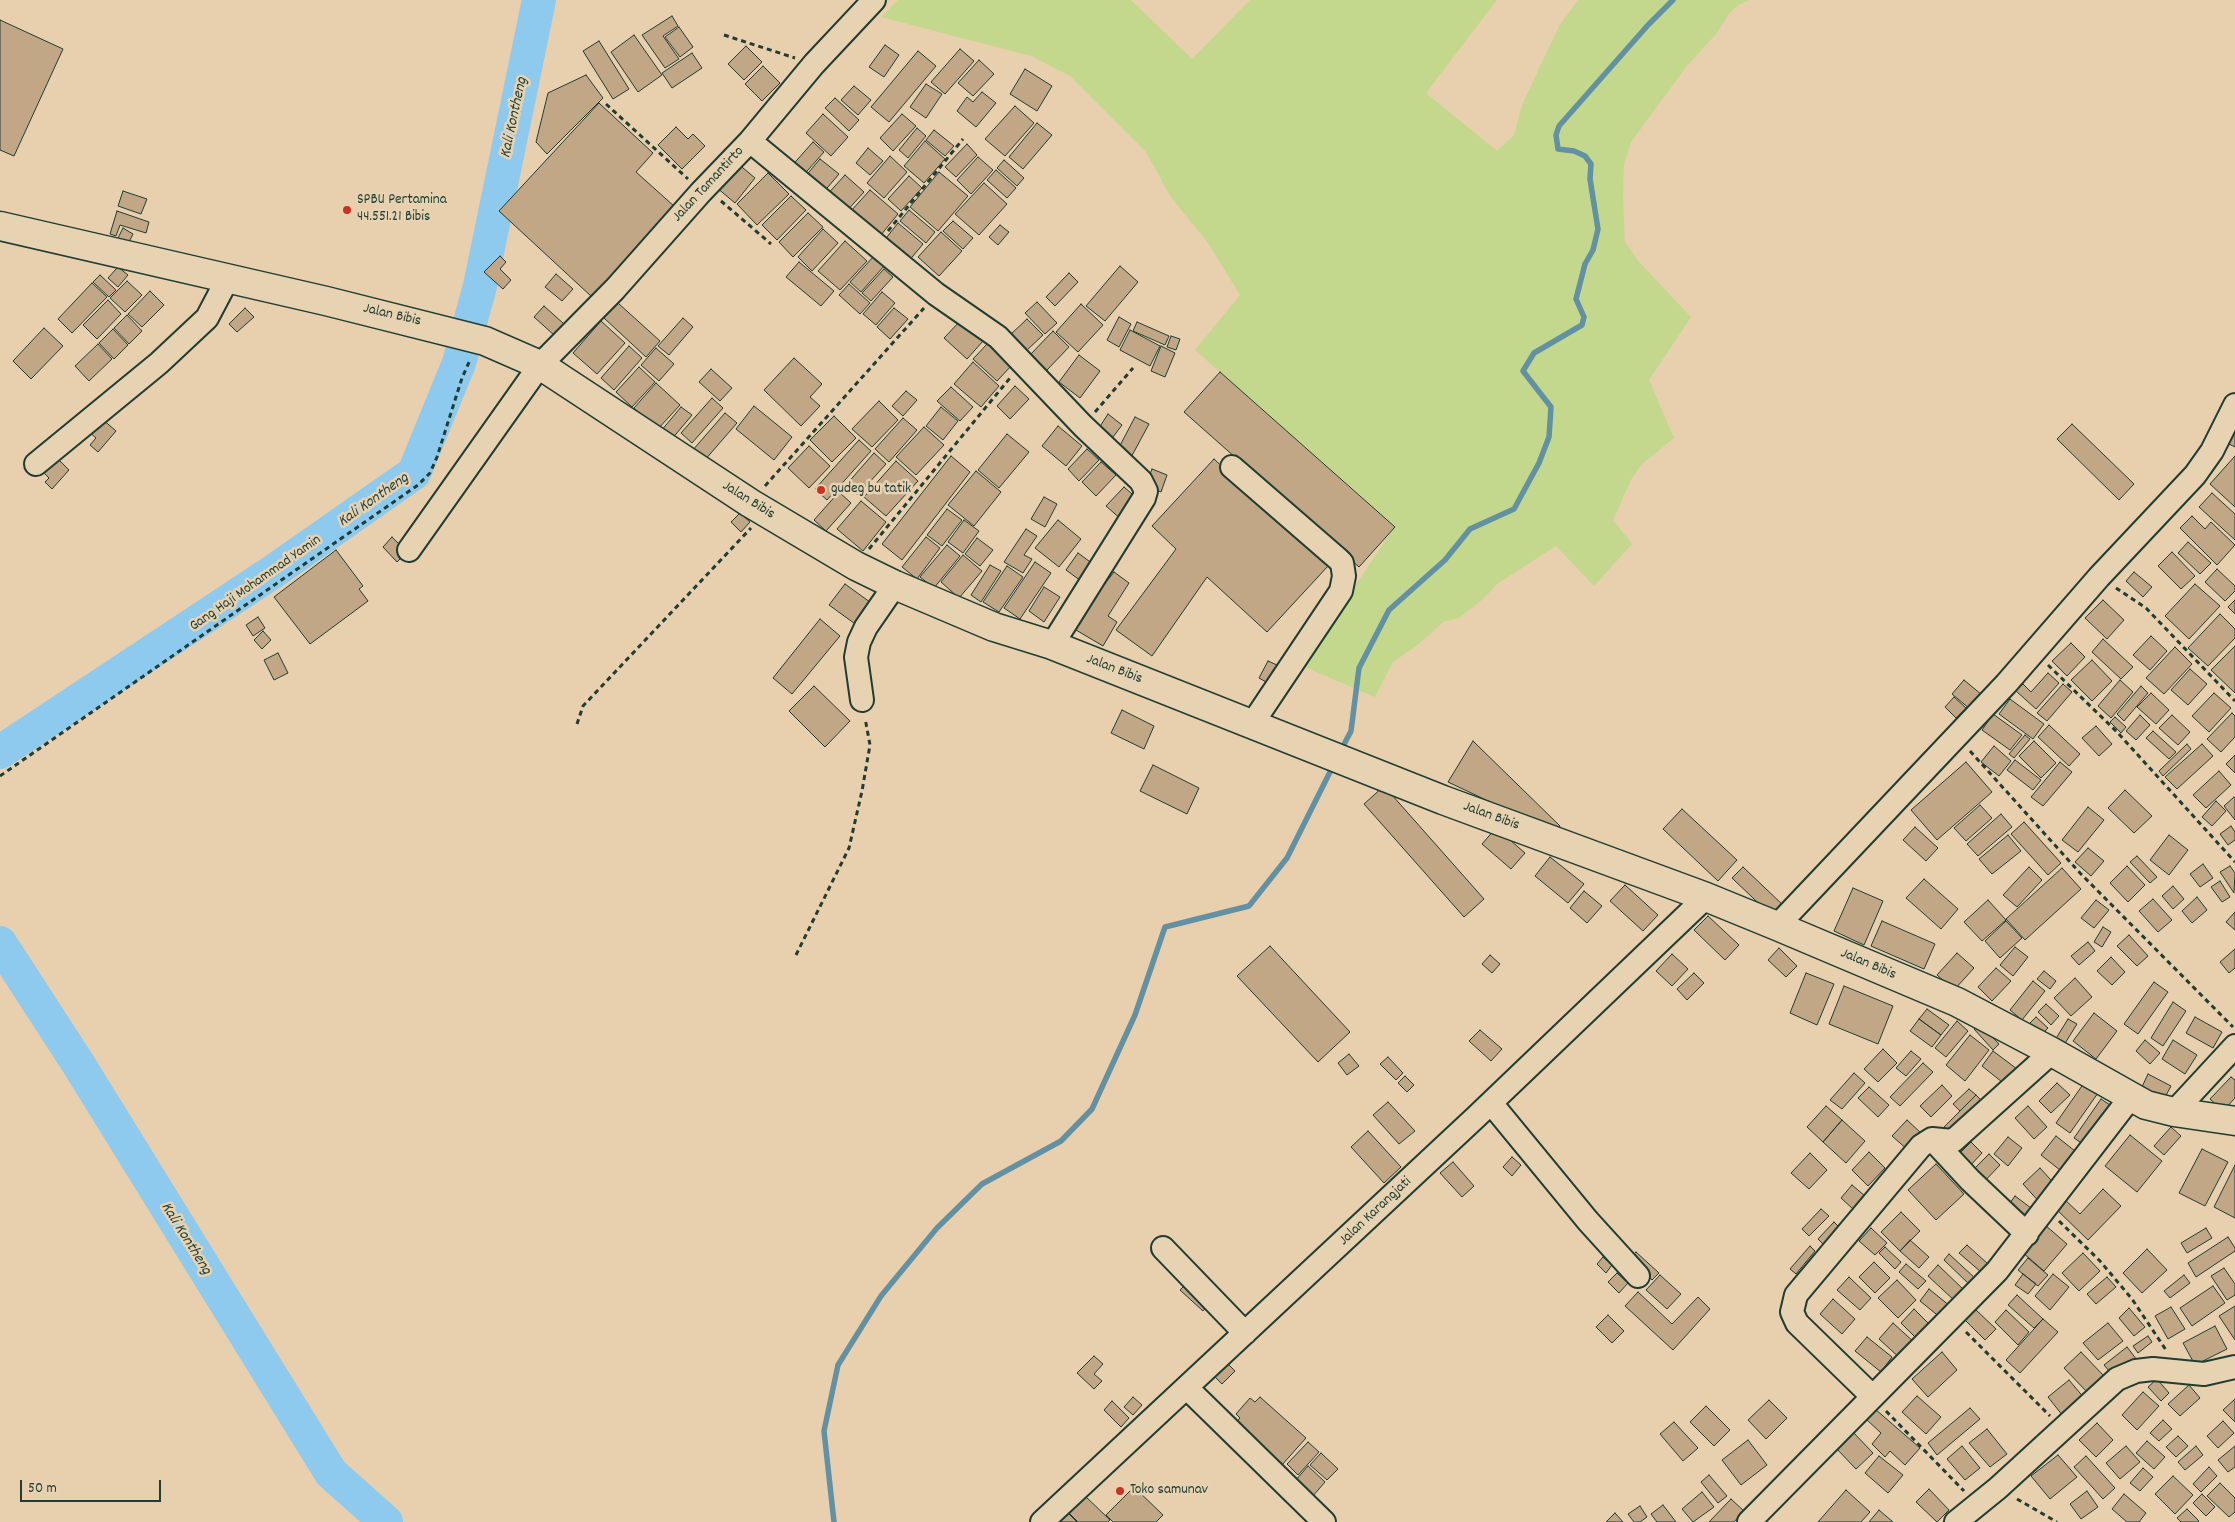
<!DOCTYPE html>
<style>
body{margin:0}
#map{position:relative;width:2235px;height:1522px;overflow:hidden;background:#e8cfad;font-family:Dekko,sans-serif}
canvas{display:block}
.scale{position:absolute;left:20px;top:1480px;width:141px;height:22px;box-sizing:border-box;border:2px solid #1f3d34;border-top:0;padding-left:6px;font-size:15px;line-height:18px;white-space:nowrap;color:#1f3d34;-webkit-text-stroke:4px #e7d2b1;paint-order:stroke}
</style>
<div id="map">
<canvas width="2235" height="1522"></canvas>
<div class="scale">50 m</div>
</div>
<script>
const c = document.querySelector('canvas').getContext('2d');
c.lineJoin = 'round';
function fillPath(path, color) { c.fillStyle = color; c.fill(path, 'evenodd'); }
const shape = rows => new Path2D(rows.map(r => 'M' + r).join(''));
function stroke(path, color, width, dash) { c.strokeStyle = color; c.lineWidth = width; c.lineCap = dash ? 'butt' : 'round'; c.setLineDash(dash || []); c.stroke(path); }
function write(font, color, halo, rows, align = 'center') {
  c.font = font + ' Dekko,sans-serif'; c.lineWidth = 5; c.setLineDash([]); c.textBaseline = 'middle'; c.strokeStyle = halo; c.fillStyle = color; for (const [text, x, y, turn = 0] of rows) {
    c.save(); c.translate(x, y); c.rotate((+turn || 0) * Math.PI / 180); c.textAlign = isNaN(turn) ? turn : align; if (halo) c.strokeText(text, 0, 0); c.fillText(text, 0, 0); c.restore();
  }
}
const green = shape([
 [898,0,1131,0,1192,59,1250,0,1497,0,1426,93,1497,151,1514,135,1522,105,1559,26,1578,0,1750,0,1738,5,1729,14,1717,33,1686,67,1631,142,1624,165,1623,198,1625,242,1640,263,1691,317,1649,380,1674,438,1641,465,1631,480,1613,520,1632,544,1594,586,1556,546,1497,584,1483,599,1459,618,1443,622,1419,644,1393,662,1375,697,1302,666,1395,526,1195,350,1240,295,1208,243,1170,196,1146,152,1070,76,1031,56,881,17]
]);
const stream = shape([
 [1340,752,1351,731,1359,668,1389,610,1445,560,1470,529,1514,509,1539,463,1549,437,1551,407,1523,371,1534,353,1582,325,1584,317,1576,299,1585,264,1593,250,1598,229,1590,179,1591,164,1585,156,1574,151,1558,149,1556,135,1559,126,1648,25,1673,0],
 [834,1522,824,1431,838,1365,881,1296,937,1228,982,1184,1061,1141,1092,1109,1135,1015,1165,927,1249,906,1287,858,1334,764]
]);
const river = shape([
 [0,752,274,571,414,473,459,363,480,286,539,0],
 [0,943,79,1065,331,1473,386,1522]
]);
const building = shape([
 [672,16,678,26,663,36,679,59,665,68,642,35,672,16],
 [0,20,63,49,14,156,0,150,0,20],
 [679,27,693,47,680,57,665,37,679,27],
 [634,35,662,75,638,92,611,52,634,35],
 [599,41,629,89,613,99,583,51,599,41],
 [885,45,899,55,884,77,869,67,885,45],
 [746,46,762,62,744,80,728,64,746,46],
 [960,49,974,61,945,94,931,82,960,49],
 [918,51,936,66,889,122,871,107,918,51],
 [692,53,702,68,672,88,662,73,692,53],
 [979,60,994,74,973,96,958,83,979,60],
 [763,66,780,83,762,101,745,84,763,66],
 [1025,69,1052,86,1037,111,1010,94,1025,69],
 [586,75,603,98,547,154,536,142,548,93,586,75],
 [926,84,942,94,926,118,910,107,926,84],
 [854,86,871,100,858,115,841,100,854,86],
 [982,92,996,103,976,127,957,111,967,97,973,102,982,92],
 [835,98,859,120,849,131,825,108,835,98],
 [599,103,653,153,636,172,675,207,592,297,499,211,599,103],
 [1015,106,1034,123,1005,156,985,139,1015,106],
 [823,114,848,137,831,156,806,133,823,114],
 [902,114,916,126,893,151,880,138,902,114],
 [1037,123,1052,135,1023,169,1009,157,1037,123],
 [676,127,688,139,693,134,705,146,682,169,658,145,676,127],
 [917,128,926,136,908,158,899,150,917,128],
 [934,130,954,146,945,156,926,140,934,130],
 [925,141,945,159,924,183,904,166,925,141],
 [813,142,824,152,800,179,789,169,813,142],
 [967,144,977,155,956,177,945,167,967,144],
 [868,148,883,161,870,175,856,163,868,148],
 [890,156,907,172,884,198,867,183,890,156],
 [978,157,993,170,971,194,957,180,978,157],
 [820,159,839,174,822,194,804,178,820,159],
 [1004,160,1024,178,1017,186,997,168,1004,160],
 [737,163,755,178,735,203,716,187,737,163],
 [996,170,1016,188,1007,198,987,180,996,170],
 [939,172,968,196,938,231,910,207,939,172],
 [768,173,789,194,757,225,737,204,768,173],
 [845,175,864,192,844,214,825,197,845,175],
 [909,176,922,188,901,211,888,199,909,176],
 [984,183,1007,204,979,235,955,214,984,183],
 [870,190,898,214,876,241,850,212,870,190],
 [123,191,147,199,141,214,118,206,123,191],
 [791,196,806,210,777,240,762,225,791,196],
 [909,210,935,232,926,243,900,221,909,210],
 [117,211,149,222,146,233,120,225,116,236,110,234,117,211],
 [808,213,823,227,793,257,779,242,808,213],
 [953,221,973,238,963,249,943,231,953,221],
 [898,223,923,244,908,262,883,242,898,223],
 [1000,225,1009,232,998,245,989,237,1000,225],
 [123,228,133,234,128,244,118,238,123,228],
 [823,229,838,243,812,271,798,257,823,229],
 [941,232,962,251,939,276,918,257,941,232],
 [845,241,867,261,840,290,818,271,845,241],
 [875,255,885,265,861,292,850,282,875,255],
 [500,256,506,262,500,269,511,280,503,289,484,272,500,256],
 [799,262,834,291,821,306,786,277,799,262],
 [1120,266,1138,282,1105,321,1086,306,1120,266],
 [118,267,128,275,118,287,108,278,118,267],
 [884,269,893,277,871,301,862,293,884,269],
 [1069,273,1078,282,1055,306,1046,297,1069,273],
 [556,274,573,289,562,301,545,287,556,274],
 [100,275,116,290,109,297,93,282,100,275],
 [127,281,142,295,125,312,110,298,127,281],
 [92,283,107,297,72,333,58,319,92,283],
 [849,284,870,303,860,314,839,295,849,284],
 [150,291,164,305,142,327,128,314,150,291],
 [882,292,895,303,876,325,863,314,882,292],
 [108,300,121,314,97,339,83,325,108,300],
 [1037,302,1057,323,1045,334,1025,313,1037,302],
 [618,303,660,341,646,357,604,318,618,303],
 [1081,304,1103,325,1078,352,1056,332,1081,304],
 [544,306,564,324,554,335,534,317,544,306],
 [245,308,254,317,237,332,229,324,245,308],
 [894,308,908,319,890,339,877,327,894,308],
 [127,315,142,331,129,344,114,328,127,315],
 [1119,317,1131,324,1119,347,1107,340,1119,317],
 [683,318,693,327,669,355,658,346,683,318],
 [962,319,984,340,967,359,944,338,962,319],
 [1027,319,1043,335,1026,351,1010,335,1027,319],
 [601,321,625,343,597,374,573,353,601,321],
 [1137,322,1169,336,1165,345,1133,331,1137,322],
 [44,328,63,346,31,379,13,361,44,328],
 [113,329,128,345,114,359,99,343,113,329],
 [1130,330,1160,346,1150,366,1120,350,1130,330],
 [1053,331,1069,347,1046,371,1030,355,1053,331],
 [1171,336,1180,339,1176,350,1167,347,1171,336],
 [989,342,1013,364,997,381,973,359,989,342],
 [98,344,112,359,89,381,75,366,98,344],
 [629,346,642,358,614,390,601,378,629,346],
 [1161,346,1175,353,1165,377,1151,371,1161,346],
 [656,348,674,364,659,381,641,365,656,348],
 [1079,355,1100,371,1080,398,1059,382,1079,355],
 [794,358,822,384,810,397,820,406,801,426,764,390,794,358],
 [973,362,999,386,981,407,954,384,973,362],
 [639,367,655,382,632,407,616,392,639,367],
 [711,369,732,388,720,401,699,382,711,369],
 [1220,372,1395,527,1359,567,1184,412,1220,372],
 [656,383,680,405,657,430,634,408,656,383],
 [1015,386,1029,399,1010,419,997,406,1015,386],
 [951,387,973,407,960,421,937,401,951,387],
 [906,391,917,400,903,416,892,406,906,391],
 [712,398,723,408,692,443,681,433,712,398],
 [879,401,898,420,872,447,852,429,879,401],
 [754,406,792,437,774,460,736,429,754,406],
 [681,407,692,415,671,440,661,431,681,407],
 [941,407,958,421,943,440,926,426,941,407],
 [725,413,737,423,704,461,692,451,725,413],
 [1108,414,1122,425,1110,441,1097,431,1108,414],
 [834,416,856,438,832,462,810,440,834,416],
 [1135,417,1149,424,1128,463,1115,455,1135,417],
 [101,418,116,431,98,452,90,445,96,438,86,429,101,418],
 [903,418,917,430,889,462,875,449,903,418],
 [2235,422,2235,447,2225,442,2235,422],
 [2072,424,2134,484,2119,500,2057,439,2072,424],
 [1058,426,1082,446,1066,466,1042,446,1058,426],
 [924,427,944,445,916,475,896,457,924,427],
 [1007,434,1029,452,999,488,978,470,1007,434],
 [859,440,871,451,827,500,815,489,859,440],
 [809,446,830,466,809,488,788,468,809,446],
 [1087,449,1099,460,1079,481,1068,469,1087,449],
 [874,453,886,464,858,495,846,485,874,453],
 [54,455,69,470,52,489,45,482,49,478,40,469,54,455],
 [951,456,970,472,902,560,882,544,951,456],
 [2235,456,2235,507,2210,484,2235,456],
 [1214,459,1329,565,1267,632,1207,577,1152,656,1116,630,1176,549,1152,526,1214,459],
 [896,461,918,481,886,516,864,497,896,461],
 [1101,462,1116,475,1096,496,1082,482,1101,462],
 [1152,469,1167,475,1161,492,1152,488,1148,480,1152,469],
 [976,471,1001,492,974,526,948,505,976,471],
 [1124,487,1139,500,1122,520,1106,506,1124,487],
 [839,492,851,503,826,531,814,520,839,492],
 [2212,493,2235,514,2235,540,2199,507,2212,493],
 [1044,497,1057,504,1045,527,1031,519,1044,497],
 [861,501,886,522,863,551,837,529,861,501],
 [947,509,962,520,942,546,927,535,947,509],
 [740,513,750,522,741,532,731,522,740,513],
 [2192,516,2205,529,2211,522,2235,545,2217,565,2180,528,2192,516],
 [964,520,979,531,963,553,948,542,964,520],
 [1058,520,1081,539,1059,567,1035,548,1058,520],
 [1026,529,1037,536,1024,555,1032,559,1023,573,1004,562,1026,529],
 [392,537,407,552,397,562,383,547,392,537],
 [926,537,940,548,917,579,902,567,926,537],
 [977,538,993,550,980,566,965,554,977,538],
 [2188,542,2211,563,2200,574,2178,553,2188,542],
 [947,545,960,556,934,588,920,577,947,545],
 [336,550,363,586,359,589,368,601,310,644,274,597,336,550],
 [2172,552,2195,576,2181,589,2158,566,2172,552],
 [1078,553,1093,564,1081,581,1066,570,1078,553],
 [963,555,982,571,959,598,941,582,963,555],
 [1035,562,1051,573,1020,619,1004,608,1035,562],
 [990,565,1001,571,981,602,971,595,990,565],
 [1007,566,1023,577,999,612,983,602,1007,566],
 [2217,569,2235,586,2235,591,2225,601,2205,582,2217,569],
 [1114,572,1129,583,1108,616,1117,622,1103,646,1071,627,1114,572],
 [2134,572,2152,587,2143,597,2126,581,2134,572],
 [845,584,874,605,858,626,829,605,845,584],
 [2195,584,2220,606,2189,639,2165,616,2195,584],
 [1044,587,1060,597,1044,622,1029,611,1044,587],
 [2103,600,2124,620,2107,639,2085,618,2103,600],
 [2235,600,2235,614,2228,607,2235,600],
 [2220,614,2235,629,2235,638,2208,666,2188,648,2220,614],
 [258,617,265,628,253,636,246,625,258,617],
 [820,619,840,636,792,694,773,678,820,619],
 [263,631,271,640,262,649,254,640,263,631],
 [2151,636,2167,651,2150,670,2133,655,2151,636],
 [2103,639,2133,667,2121,679,2092,652,2103,639],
 [2071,643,2085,657,2067,676,2052,661,2071,643],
 [2235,646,2235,693,2211,670,2235,646],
 [2175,647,2192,664,2164,694,2146,678,2175,647],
 [278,653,288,673,274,680,264,660,278,653],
 [2092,660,2112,681,2092,701,2071,680,2092,660],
 [1268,661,1277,665,1268,683,1259,678,1268,661],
 [2190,669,2207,684,2188,705,2171,690,2190,669],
 [2048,673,2059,683,2036,709,2016,691,2023,684,2031,692,2048,673],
 [1964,680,1982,695,1970,709,1952,694,1964,680],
 [2120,680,2133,692,2111,718,2098,706,2120,680],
 [2063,684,2072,692,2047,721,2037,713,2063,684],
 [814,686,850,721,825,747,789,711,814,686],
 [2141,686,2148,693,2124,721,2117,714,2141,686],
 [2151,693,2169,710,2156,724,2137,707,2151,693],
 [2214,693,2231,708,2209,732,2192,716,2214,693],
 [1954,697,1966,708,1956,718,1945,707,1954,697],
 [2010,699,2044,724,2033,739,1999,714,2010,699],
 [1122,710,1154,726,1144,749,1111,733,1122,710],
 [2232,713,2235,716,2235,737,2221,752,2207,739,2232,713],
 [1993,714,2022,735,2010,750,1982,730,1993,714],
 [2140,715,2150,725,2136,740,2126,731,2140,715],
 [2172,715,2190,732,2178,745,2159,728,2172,715],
 [2115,717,2126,727,2121,733,2110,722,2115,717],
 [2049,725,2080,754,2069,766,2038,737,2049,725],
 [2096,726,2112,744,2099,756,2082,738,2096,726],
 [2153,731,2176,752,2169,759,2146,738,2153,731],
 [2025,735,2030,739,2014,758,2009,754,2025,735],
 [1473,741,1560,826,1556,833,1448,782,1473,741],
 [2034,741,2056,763,2041,778,2019,756,2034,741],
 [2187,744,2191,749,2163,776,2159,771,2187,744],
 [2202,744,2213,756,2177,789,2165,777,2202,744],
 [1994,746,2011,761,1999,776,1981,762,1994,746],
 [2235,755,2235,773,2226,764,2235,755],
 [2015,760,2041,780,2033,790,2007,770,2015,760],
 [1966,762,1992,792,1937,840,1911,810,1966,762],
 [2060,762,2072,772,2043,806,2031,797,2060,762],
 [1153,765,1199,788,1187,814,1140,791,1153,765],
 [2219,771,2231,785,2206,808,2193,795,2219,771],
 [1384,786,1484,899,1464,917,1364,804,1384,786],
 [2125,790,2152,816,2134,833,2108,808,2125,790],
 [2234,797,2235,798,2235,820,2224,806,2234,797],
 [2216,801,2226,811,2212,826,2202,817,2216,801],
 [1980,805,1992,818,1966,841,1954,828,1980,805],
 [2088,807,2104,820,2078,852,2062,840,2088,807],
 [1682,809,1737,860,1718,881,1663,829,1682,809],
 [2001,814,2012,827,1978,856,1967,844,2001,814],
 [2024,822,2061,863,2048,875,2011,834,2024,822],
 [2231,826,2235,832,2235,840,2228,845,2220,834,2231,826],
 [1915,827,1938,848,1926,861,1903,840,1915,827],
 [1496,828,1525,853,1511,869,1482,844,1496,828],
 [2008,835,2021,851,1992,874,1979,859,2008,835],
 [2169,835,2188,850,2169,875,2150,860,2169,835],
 [2088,848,2104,861,2091,876,2075,862,2088,848],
 [2137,856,2157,877,2150,883,2130,862,2137,856],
 [1550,857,1584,884,1568,903,1535,876,1550,857],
 [2203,864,2213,878,2200,887,2190,874,2203,864],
 [2127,866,2145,885,2128,902,2110,883,2127,866],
 [2230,866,2235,873,2234,893,2220,872,2230,866],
 [1743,867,1785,907,1774,918,1732,878,1743,867],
 [2029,867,2042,880,2017,907,2003,895,2029,867],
 [2062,868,2081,889,2025,940,2006,919,2062,868],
 [1924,879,1958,909,1941,929,1906,898,1924,879],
 [2220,881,2230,897,2222,902,2211,887,2220,881],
 [1625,885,1658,915,1643,931,1610,901,1625,885],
 [2173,886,2184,899,2173,909,2162,896,2173,886],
 [1853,888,1883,901,1864,945,1834,931,1853,888],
 [1584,891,1602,906,1587,923,1570,908,1584,891],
 [2197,897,2207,910,2192,923,2182,911,2197,897],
 [2153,899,2172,920,2158,932,2139,911,2153,899],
 [1988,900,2006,920,1982,941,1964,922,1988,900],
 [2096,900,2109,910,2094,928,2081,918,2096,900],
 [2235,912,2235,930,2226,922,2235,912],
 [1708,916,1739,945,1725,960,1694,930,1708,916],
 [1882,921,1935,944,1924,969,1871,946,1882,921],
 [2006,921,2022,938,2000,958,1985,941,2006,921],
 [2103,927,2111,932,2102,947,2094,942,2103,927],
 [2129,935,2148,956,2137,966,2117,946,2129,935],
 [2088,942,2095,951,2079,965,2071,956,2088,942],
 [1270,946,1350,1032,1318,1062,1237,976,1270,946],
 [2015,947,2028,957,2013,976,2000,965,2015,947],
 [1779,948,1797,966,1786,977,1768,960,1779,948],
 [2235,949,2235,968,2229,973,2220,962,2235,949],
 [1957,953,1974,968,1954,990,1937,975,1957,953],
 [1672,954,1688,969,1672,986,1656,971,1672,954],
 [1490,955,1500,964,1492,973,1482,964,1490,955],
 [2111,957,2125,972,2112,985,2097,971,2111,957],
 [1996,968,2011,981,1992,1001,1978,987,1996,968],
 [2044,971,2056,981,2050,989,2037,979,2044,971],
 [1694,973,1704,983,1687,1000,1677,989,1694,973],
 [1806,973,1834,984,1817,1025,1790,1013,1806,973],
 [2075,978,2092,997,2071,1016,2054,998,2075,978],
 [2033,981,2045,991,2022,1020,2010,1010,2033,981],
 [2154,982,2168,992,2138,1034,2124,1024,2154,982],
 [1844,986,1893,1006,1878,1044,1829,1024,1844,986],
 [2173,1002,2186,1011,2163,1046,2151,1038,2173,1002],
 [2046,1004,2059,1016,2051,1025,2038,1012,2046,1004],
 [1927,1009,1949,1025,1941,1035,1919,1019,1927,1009],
 [2094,1013,2117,1031,2096,1059,2073,1041,2094,1013],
 [2036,1017,2048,1028,2040,1036,2029,1024,2036,1017],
 [2195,1017,2222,1032,2213,1048,2186,1033,2195,1017],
 [1919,1019,1941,1035,1932,1047,1910,1031,1919,1019],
 [2068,1019,2077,1024,2064,1045,2055,1040,2068,1019],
 [1957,1021,1968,1031,1946,1057,1935,1048,1957,1021],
 [1979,1023,1999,1044,1993,1050,1974,1029,1979,1023],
 [1480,1030,1502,1049,1491,1061,1469,1041,1480,1030],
 [1970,1035,1989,1050,1965,1081,1946,1065,1970,1035],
 [2145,1040,2160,1053,2150,1064,2136,1051,2145,1040],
 [2173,1040,2197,1055,2185,1074,2162,1059,2173,1040],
 [1883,1049,1897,1063,1878,1082,1864,1069,1883,1049],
 [1911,1051,1921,1059,1906,1076,1896,1068,1911,1051],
 [1993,1051,2021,1072,2007,1086,1982,1066,1993,1051],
 [1349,1054,1359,1066,1347,1075,1338,1063,1349,1054],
 [1388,1057,1403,1073,1396,1080,1380,1064,1388,1057],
 [1923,1063,1933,1072,1900,1106,1890,1097,1923,1063],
 [1854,1073,1865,1083,1842,1109,1830,1100,1854,1073],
 [2148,1074,2171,1086,2163,1101,2141,1089,2148,1074],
 [1405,1076,1414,1085,1407,1092,1398,1083,1405,1076],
 [2231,1077,2235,1080,2235,1098,2223,1111,2210,1099,2231,1077],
 [2057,1083,2070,1095,2051,1113,2039,1101,2057,1083],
 [2084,1083,2098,1093,2070,1133,2056,1123,2084,1083],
 [1942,1085,1952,1096,1931,1117,1920,1106,1942,1085],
 [1869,1087,1889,1105,1878,1117,1858,1098,1869,1087],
 [1969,1089,1976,1095,1960,1111,1953,1104,1969,1089],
 [1976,1095,1984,1103,1949,1138,1941,1130,1976,1095],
 [2101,1099,2116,1109,2089,1148,2074,1138,2101,1099],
 [1388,1102,1415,1131,1399,1144,1373,1115,1388,1102],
 [1826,1106,1842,1120,1823,1142,1807,1127,1826,1106],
 [2028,1106,2047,1127,2034,1139,2015,1118,2028,1106],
 [1842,1120,1865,1141,1846,1163,1823,1142,1842,1120],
 [1907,1120,1922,1134,1908,1150,1892,1136,1907,1120],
 [2171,1127,2181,1136,2164,1155,2154,1146,2171,1127],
 [1368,1131,1401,1167,1384,1183,1351,1147,1368,1131],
 [2130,1135,2162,1161,2137,1192,2105,1166,2130,1135],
 [2056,1136,2080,1155,2065,1174,2041,1155,2056,1136],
 [2008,1137,2022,1148,2008,1166,1994,1154,2008,1137],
 [1971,1142,1982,1153,1968,1168,1956,1157,1971,1142],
 [2202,1149,2228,1162,2205,1206,2179,1193,2202,1149],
 [1869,1152,1885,1168,1868,1186,1852,1170,1869,1152],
 [1810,1153,1827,1170,1809,1189,1791,1173,1810,1153],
 [1989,1154,2000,1165,1980,1186,1968,1175,1989,1154],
 [1512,1157,1521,1165,1512,1176,1503,1167,1512,1157],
 [1453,1162,1474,1186,1462,1197,1440,1173,1453,1162],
 [1936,1164,1964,1194,1936,1220,1908,1190,1936,1164],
 [2235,1165,2235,1218,2214,1207,2235,1165],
 [2040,1168,2059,1189,2042,1205,2023,1184,2040,1168],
 [1852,1185,1865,1196,1853,1209,1841,1198,1852,1185],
 [2103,1189,2121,1206,2088,1240,2054,1207,2063,1198,2080,1214,2103,1189],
 [2015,1196,2035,1211,2025,1226,2004,1211,2015,1196],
 [1821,1209,1829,1216,1809,1236,1802,1229,1821,1209],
 [1901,1212,1920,1231,1900,1251,1881,1232,1901,1212],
 [1834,1222,1840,1228,1824,1245,1818,1239,1834,1222],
 [2045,1225,2067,1244,2044,1271,2022,1252,2045,1225],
 [1871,1228,1887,1243,1875,1255,1859,1241,1871,1228],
 [2206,1228,2212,1238,2187,1253,2181,1243,2206,1228],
 [2228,1237,2235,1248,2235,1251,2196,1277,2188,1263,2228,1237],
 [1910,1240,1929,1257,1919,1268,1900,1251,1910,1240],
 [1967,1245,1988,1264,1981,1272,1959,1253,1967,1245],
 [1810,1246,1815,1251,1796,1274,1790,1269,1810,1246],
 [1885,1247,1901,1262,1895,1269,1879,1253,1885,1247],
 [2147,1249,2167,1270,2142,1293,2123,1273,2147,1249],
 [1636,1252,1659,1273,1652,1280,1630,1259,1636,1252],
 [2083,1253,2100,1271,2079,1291,2062,1273,2083,1253],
 [1949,1254,1976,1279,1970,1285,1944,1260,1949,1254],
 [1603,1257,1612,1265,1606,1273,1597,1264,1603,1257],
 [2028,1258,2048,1275,2038,1286,2018,1270,2028,1258],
 [1874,1262,1890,1278,1875,1293,1859,1277,1874,1262],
 [1906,1264,1926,1281,1918,1289,1899,1272,1906,1264],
 [1938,1265,1965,1291,1955,1301,1928,1276,1938,1265],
 [2224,1268,2235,1284,2235,1295,2227,1300,2211,1276,2224,1268],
 [1617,1273,1628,1283,1619,1293,1608,1282,1617,1273],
 [2023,1274,2036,1284,2028,1294,2015,1285,2023,1274],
 [2053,1274,2069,1287,2050,1310,2035,1296,2053,1274],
 [1660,1275,1681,1294,1667,1309,1646,1290,1660,1275],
 [2184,1275,2190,1283,2170,1298,2164,1291,2184,1275],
 [1849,1277,1871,1298,1860,1310,1837,1290,1849,1277],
 [2107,1277,2116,1287,2096,1304,2087,1294,2107,1277],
 [1897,1280,1916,1300,1898,1318,1878,1298,1897,1280],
 [1189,1281,1211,1302,1203,1311,1180,1290,1189,1281],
 [2213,1286,2225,1303,2192,1326,2180,1308,2213,1286],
 [1929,1289,1950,1306,1941,1318,1920,1301,1929,1289],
 [1638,1292,1672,1324,1698,1297,1710,1309,1673,1350,1625,1306,1638,1292],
 [2017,1295,2043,1319,2034,1328,2008,1305,2017,1295],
 [1833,1299,1855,1319,1842,1334,1820,1314,1833,1299],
 [2235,1306,2235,1340,2219,1316,2235,1306],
 [2171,1307,2185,1329,2168,1339,2155,1316,2171,1307],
 [2129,1308,2145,1327,2134,1336,2119,1318,2129,1308],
 [1914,1309,1934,1329,1921,1343,1901,1323,1914,1309],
 [1975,1309,1996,1329,1985,1340,1965,1320,1975,1309],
 [2006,1310,2029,1332,2018,1345,1995,1322,2006,1310],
 [1608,1315,1624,1331,1612,1343,1596,1327,1608,1315],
 [2043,1319,2058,1332,2020,1373,2006,1360,2043,1319],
 [1893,1323,1915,1343,1901,1359,1879,1339,1893,1323],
 [2108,1323,2123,1341,2098,1360,2083,1343,2108,1323],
 [2215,1326,2227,1349,2195,1365,2183,1343,2215,1326],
 [2148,1336,2152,1342,2138,1353,2133,1346,2148,1336],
 [1867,1337,1892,1357,1881,1372,1855,1351,1867,1337],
 [2127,1347,2137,1360,2115,1378,2104,1365,2127,1347],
 [1942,1352,1957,1370,1928,1397,1912,1379,1942,1352],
 [2081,1352,2104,1376,2087,1392,2064,1368,2081,1352],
 [1094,1356,1103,1364,1094,1374,1102,1381,1094,1389,1077,1373,1094,1356],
 [1228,1364,1235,1371,1222,1384,1215,1377,1228,1364],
 [2157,1379,2169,1393,2161,1401,2148,1387,2157,1379],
 [2069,1380,2085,1399,2063,1416,2048,1397,2069,1380],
 [2189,1385,2200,1398,2180,1416,2168,1404,2189,1385],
 [2143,1392,2159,1406,2137,1430,2122,1415,2143,1392],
 [1917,1396,1941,1417,1926,1434,1902,1412,1917,1396],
 [1133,1397,1142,1405,1133,1415,1124,1407,1133,1397],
 [1260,1397,1306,1438,1281,1466,1235,1424,1240,1418,1236,1414,1250,1398,1255,1402,1260,1397],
 [2235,1399,2235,1422,2223,1410,2235,1399],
 [1769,1400,1787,1418,1766,1439,1748,1420,1769,1400],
 [1112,1401,1129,1418,1121,1427,1104,1410,1112,1401],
 [1706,1406,1730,1430,1714,1446,1690,1422,1706,1406],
 [1970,1408,1980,1419,1937,1455,1928,1443,1970,1408],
 [1875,1409,1920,1448,1905,1465,1890,1451,1885,1457,1872,1444,1881,1433,1866,1419,1875,1409],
 [2163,1420,2172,1429,2159,1441,2150,1433,2163,1420],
 [2223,1421,2234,1433,2218,1448,2207,1436,2223,1421],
 [1674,1422,1698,1448,1683,1461,1660,1434,1674,1422],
 [2097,1423,2113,1440,2096,1457,2079,1440,2097,1423],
 [1987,1429,2007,1454,1990,1467,1969,1443,1987,1429],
 [1851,1430,1873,1453,1856,1469,1834,1446,1851,1430],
 [2178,1436,2188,1446,2176,1457,2166,1447,2178,1436],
 [1748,1440,1767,1465,1741,1485,1722,1460,1748,1440],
 [2147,1441,2165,1457,2154,1469,2136,1453,2147,1441],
 [1308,1442,1319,1452,1298,1475,1287,1464,1308,1442],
 [1962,1446,1980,1468,1965,1480,1947,1459,1962,1446],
 [2126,1446,2140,1462,2120,1479,2106,1463,2126,1446],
 [2196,1446,2203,1455,2185,1470,2178,1462,2196,1446],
 [2235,1446,2235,1467,2228,1472,2218,1460,2235,1446],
 [1321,1453,1338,1469,1327,1480,1310,1465,1321,1453],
 [2058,1455,2077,1477,2050,1499,2031,1476,2058,1455],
 [1879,1456,1903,1475,1888,1493,1865,1473,1879,1456],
 [2086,1456,2115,1488,2103,1499,2074,1467,2086,1456],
 [1308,1466,1325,1482,1312,1497,1295,1481,1308,1466],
 [2209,1467,2217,1476,2201,1492,2193,1484,2209,1467],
 [2143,1468,2153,1477,2140,1491,2130,1483,2143,1468],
 [1709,1475,1727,1496,1718,1503,1701,1482,1709,1475],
 [2173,1476,2193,1495,2175,1514,2155,1494,2173,1476],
 [2220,1483,2235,1498,2235,1512,2229,1517,2207,1496,2220,1483],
 [1134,1487,1163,1515,1156,1522,1113,1522,1106,1515,1134,1487],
 [1929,1489,1949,1510,1937,1522,1916,1502,1929,1489],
 [1846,1490,1870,1512,1861,1522,1818,1522,1846,1490],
 [2087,1491,2098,1507,2081,1519,2070,1504,2087,1491],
 [1702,1492,1714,1507,1693,1522,1682,1509,1702,1492],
 [1083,1494,1110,1520,1108,1522,1078,1522,1067,1511,1083,1494],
 [2124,1494,2146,1513,2139,1522,2127,1522,2112,1509,2124,1494],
 [2202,1494,2215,1507,2206,1516,2193,1503,2202,1494],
 [1731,1499,1744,1511,1734,1522,1709,1522,1731,1499],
 [1663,1505,1676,1522,1657,1522,1651,1514,1663,1505],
 [1640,1506,1647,1517,1640,1522,1634,1522,1628,1514,1640,1506],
 [2187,1509,2199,1521,2197,1522,2181,1522,2177,1518,2187,1509],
 [1879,1510,1893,1522,1869,1522,1879,1510],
 [1066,1511,1077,1522,1055,1522,1066,1511],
 [1615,1513,1623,1522,1606,1522,1615,1513]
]);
const path = shape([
 [724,35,795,58],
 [606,104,688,179],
 [721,201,771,244],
 [888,231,963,139],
 [1095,412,1133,368],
 [765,486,924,308],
 [869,549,1010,378],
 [2116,588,2146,608,2235,701],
 [2048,665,2117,732,2235,862],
 [577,724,583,706,751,528],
 [1970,751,2080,873,2233,1027],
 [0,776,418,485,430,473,437,457,462,378,470,360],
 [796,955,849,848,862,791,870,745,865,718],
 [2059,1221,2100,1261,2132,1299,2166,1350],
 [1966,1332,2050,1416],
 [1886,1411,1964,1491],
 [2017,1499,2057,1522]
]);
const minor = shape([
 [750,141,936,294,998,337,1083,426,1141,481,1146,491,1144,498,1052,645],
 [36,464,159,363,207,318,228,278],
 [1232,467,1338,559,1342,563,1344,576,1341,591,1252,724],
 [409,550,540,365,615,289,701,192,750,141,814,64,874,0],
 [862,700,856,657,859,642,866,627,895,585],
 [1777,926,2006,684,2099,577,2195,475,2212,451,2235,405],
 [1491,1103,1588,1221,1638,1276],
 [2174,1112,2235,1046],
 [1932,1139,1970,1180,2027,1234],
 [1163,1248,1245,1333],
 [1187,1388,1324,1522],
 [1872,1396,1797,1323,1792,1312,1796,1295,1921,1146,1932,1139,1953,1141,2052,1052],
 [1042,1522,1476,1117,1706,897],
 [1749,1522,1997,1271,2130,1098],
 [1956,1522,1998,1488,2117,1379,2136,1371,2153,1369,2204,1374,2235,1367]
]);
const major = shape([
 [0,226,326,301,485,341,540,365,750,503,856,566,895,585,994,627,1052,645,1443,800,1706,897,1777,926,1957,1002,2052,1052,2146,1105,2174,1112,2235,1121]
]);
const markers = [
 [347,210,5,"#c8321e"],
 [821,490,5,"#c8321e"],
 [1120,1491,5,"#c8321e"]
];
const streetNames = [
 ["Jalan Tamantirto",709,185,-47],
 ["Jalan Bibis",392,316,13],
 ["Jalan Bibis",748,501,32],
 ["Gang Haji Mohammad Yamin",256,584,-35],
 ["Jalan Bibis",1114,670,21],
 ["Jalan Bibis",1491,817,20],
 ["Jalan Bibis",1868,965,23],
 ["Jalan Karangjati",1376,1212,-43]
];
const poiNames = [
 ["SPBU Pertamina",357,201],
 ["44.551.21 Bibis",357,218],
 ["gudeg bu tatik",831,490],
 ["Toko samunav",1130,1491]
];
const waterNames = [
 ["Kali Kontheng",515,118,-78],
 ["Kali Kontheng",374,501,-35],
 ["Kali Kontheng",185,1239,58]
];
fillPath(green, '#c4d88d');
stroke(stream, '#6291a4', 5.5);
stroke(river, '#8ec9ee', 34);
fillPath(building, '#c2a786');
stroke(building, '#1f3d34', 1);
stroke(minor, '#1f3d34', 26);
stroke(major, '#1f3d34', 31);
stroke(path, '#1f3d34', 3, [5, 4]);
stroke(minor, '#e7d2b1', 22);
stroke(major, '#e7d2b1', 28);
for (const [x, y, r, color] of markers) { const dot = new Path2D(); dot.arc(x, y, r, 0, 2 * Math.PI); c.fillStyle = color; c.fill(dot); stroke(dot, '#e7d2b1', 2); }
write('15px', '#1f3d34', '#e7d2b1', streetNames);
write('15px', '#1f3d34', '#e7d2b1', poiNames, 'left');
write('italic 16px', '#25443d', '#e7d2b1', waterNames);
</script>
